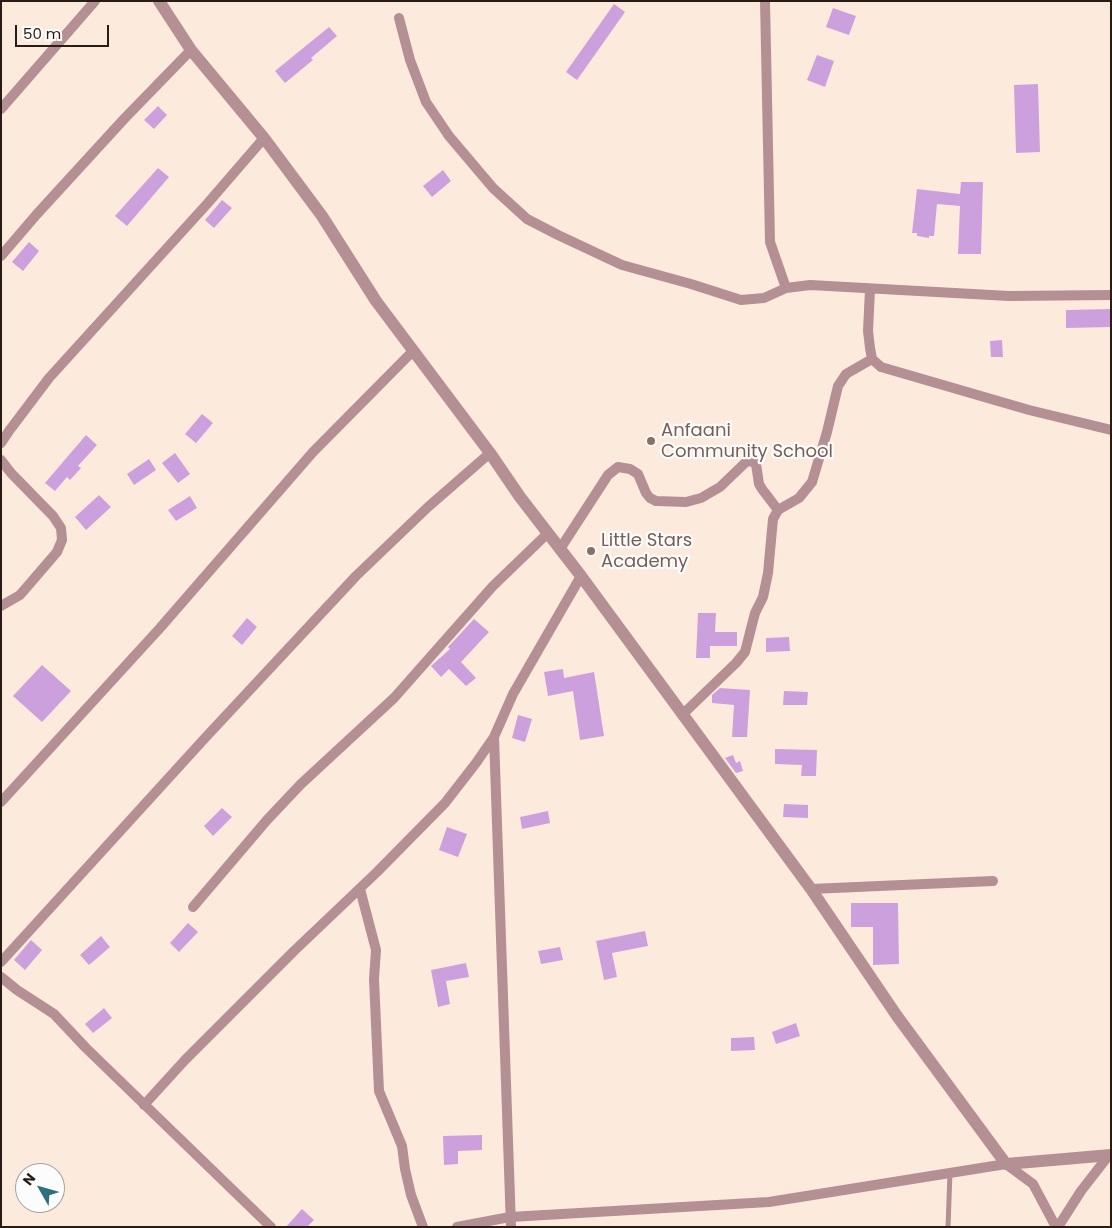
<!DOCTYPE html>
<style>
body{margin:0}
#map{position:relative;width:1112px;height:1228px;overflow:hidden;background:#fcebdd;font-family:Poppins,sans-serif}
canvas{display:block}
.frame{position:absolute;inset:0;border:2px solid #271d14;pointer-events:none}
.north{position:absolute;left:15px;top:1163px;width:50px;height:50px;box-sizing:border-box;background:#fcfcfc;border:1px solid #a7a39f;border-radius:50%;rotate:308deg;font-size:14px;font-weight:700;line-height:20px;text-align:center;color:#271d14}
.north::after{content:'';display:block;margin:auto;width:18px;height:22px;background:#2b727e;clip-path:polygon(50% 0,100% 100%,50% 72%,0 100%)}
.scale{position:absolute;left:15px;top:25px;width:94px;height:22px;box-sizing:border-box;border:2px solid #271d14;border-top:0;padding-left:6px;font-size:15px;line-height:18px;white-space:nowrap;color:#271d14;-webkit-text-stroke:4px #fcfcfc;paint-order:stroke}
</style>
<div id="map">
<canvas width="1112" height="1228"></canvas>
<div class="frame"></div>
<div class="north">N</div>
<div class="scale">50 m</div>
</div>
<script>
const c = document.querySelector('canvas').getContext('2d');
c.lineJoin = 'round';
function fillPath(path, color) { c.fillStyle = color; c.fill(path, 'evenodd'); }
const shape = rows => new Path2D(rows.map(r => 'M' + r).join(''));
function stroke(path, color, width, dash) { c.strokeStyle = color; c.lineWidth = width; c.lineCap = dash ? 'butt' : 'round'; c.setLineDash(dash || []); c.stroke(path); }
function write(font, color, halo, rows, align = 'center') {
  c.font = font + ' Poppins,sans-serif'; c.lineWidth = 4.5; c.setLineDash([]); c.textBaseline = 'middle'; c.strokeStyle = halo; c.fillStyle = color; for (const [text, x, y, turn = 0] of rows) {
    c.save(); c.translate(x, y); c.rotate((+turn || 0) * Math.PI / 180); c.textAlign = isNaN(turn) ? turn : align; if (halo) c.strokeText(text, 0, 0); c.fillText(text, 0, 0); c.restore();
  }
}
const building = shape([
 [614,4,625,12,577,80,566,72],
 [833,8,856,16,849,35,826,27],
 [329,27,337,36,311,58,313,60,285,83,275,71],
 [817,55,834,61,825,87,807,80],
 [1038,84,1040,152,1016,153,1014,85],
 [158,106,167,115,154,129,144,120],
 [158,168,169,177,127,226,115,216],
 [443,170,451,181,432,197,423,186],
 [961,182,983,182,981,254,958,254,960,206,937,204,934,236,929,236,929,238,917,236,917,233,912,233,917,189,960,194],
 [222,200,232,208,214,228,205,220],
 [29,242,39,251,23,271,12,262],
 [1111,309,1111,327,1066,328,1066,310],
 [1002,340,1003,357,991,357,990,341],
 [202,414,213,423,196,443,185,434],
 [86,435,97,445,78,466,81,468,70,480,67,477,55,491,45,483],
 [175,453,190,474,178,483,162,463],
 [149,459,156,470,134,485,127,474],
 [99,495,111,507,86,530,75,517],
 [190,496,197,508,176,521,168,510],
 [698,613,716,613,715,632,737,632,737,646,710,646,710,658,696,658],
 [247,618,257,627,242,645,232,636],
 [474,619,489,632,461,662,476,678,466,686,449,669,441,677,431,666,450,649,448,647],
 [789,637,790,651,766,652,766,638],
 [42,665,71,691,42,722,13,696],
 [563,669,564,678,594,672,604,736,580,740,573,691,548,696,544,672],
 [720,688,750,690,747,737,732,737,734,705,712,703,712,695],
 [784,691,808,692,807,705,783,705],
 [518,715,532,719,525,742,512,738],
 [775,749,817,750,816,776,801,776,802,765,775,764],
 [733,755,736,763,740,761,743,771,736,773,725,758],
 [784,804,808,805,808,818,783,817],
 [222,808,232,817,213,836,204,826],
 [548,811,550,823,522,829,520,817],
 [447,827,467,834,458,857,439,850],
 [851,903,898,903,899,964,873,965,873,927,851,927],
 [188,923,198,932,179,952,170,943],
 [645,931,648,946,612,953,617,977,604,980,596,941],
 [101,936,110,947,89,965,80,955],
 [31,940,42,950,25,970,14,960],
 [560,947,563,960,541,964,538,951],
 [466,963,469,977,446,981,450,1004,438,1007,431,970],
 [104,1008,112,1018,93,1033,85,1024],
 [796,1023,800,1036,776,1044,772,1032],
 [754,1037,755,1050,731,1051,731,1038],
 [482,1135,482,1150,458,1151,458,1164,444,1165,443,1136],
 [302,1209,314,1220,307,1227,286,1227]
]);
const service = shape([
 [948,1227,950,1172]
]);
const minor = shape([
 [765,1,770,242,786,288,810,285,1009,296,1111,295],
 [399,18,410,60,426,102,449,136,493,188,527,219,558,235,622,265,691,284,741,300,764,298,786,288],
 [1,109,95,1],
 [1,256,37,214,124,119,191,50],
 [870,289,868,331,870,348,872,359,881,367,1029,410,1111,430],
 [1,443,9,431,49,378,207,204,264,138],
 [1,460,11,473,53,516,61,528,62,540,57,552,20,595,1,606],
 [560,549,608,475,618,467,630,469,638,474,646,493,650,498,656,501,686,502,701,498,720,487,746,462,751,461,756,464,759,484,762,489,778,510],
 [683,714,736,663,745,652,755,613,763,597,768,573,773,519,778,510,799,498,812,482,827,432,838,386,846,374,872,359],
 [494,737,511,1227],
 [1,802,160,628,313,452,413,351],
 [360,889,376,950,374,979,379,1091,402,1146,405,1169,411,1195,423,1227],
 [811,889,993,881],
 [193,907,267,820,301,784,394,698,493,586,548,533],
 [1,962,205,738,356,576,428,507,490,453],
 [1,977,17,990,54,1014,86,1048,271,1227],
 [144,1105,185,1060,294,951,377,872,445,803,476,763,494,737,513,694,581,576],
 [457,1227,510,1217,769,1202,1006,1164,1033,1184,1056,1227],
 [1058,1227,1081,1191,1109,1155]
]);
const tertiary = shape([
 [159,1,191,50,264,138,322,216,376,301,490,453,520,497,581,576,811,889,897,1016,1006,1164,1111,1155]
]);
const markers = [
 [651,441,5,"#8d6e63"],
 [591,551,5,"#8d6e63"]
];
const educationNames = [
 ["Anfaani",661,431],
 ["Community School",661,452],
 ["Little Stars",601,541],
 ["Academy",601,562]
];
fillPath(building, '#cca0dc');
stroke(service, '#b49094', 5);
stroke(minor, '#b49094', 10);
stroke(tertiary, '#b49094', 12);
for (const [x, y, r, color] of markers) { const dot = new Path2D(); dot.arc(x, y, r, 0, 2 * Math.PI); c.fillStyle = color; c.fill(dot); stroke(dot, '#fcfcfc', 2); }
write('18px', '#785e54', '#fcfcfc', educationNames, 'left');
</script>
